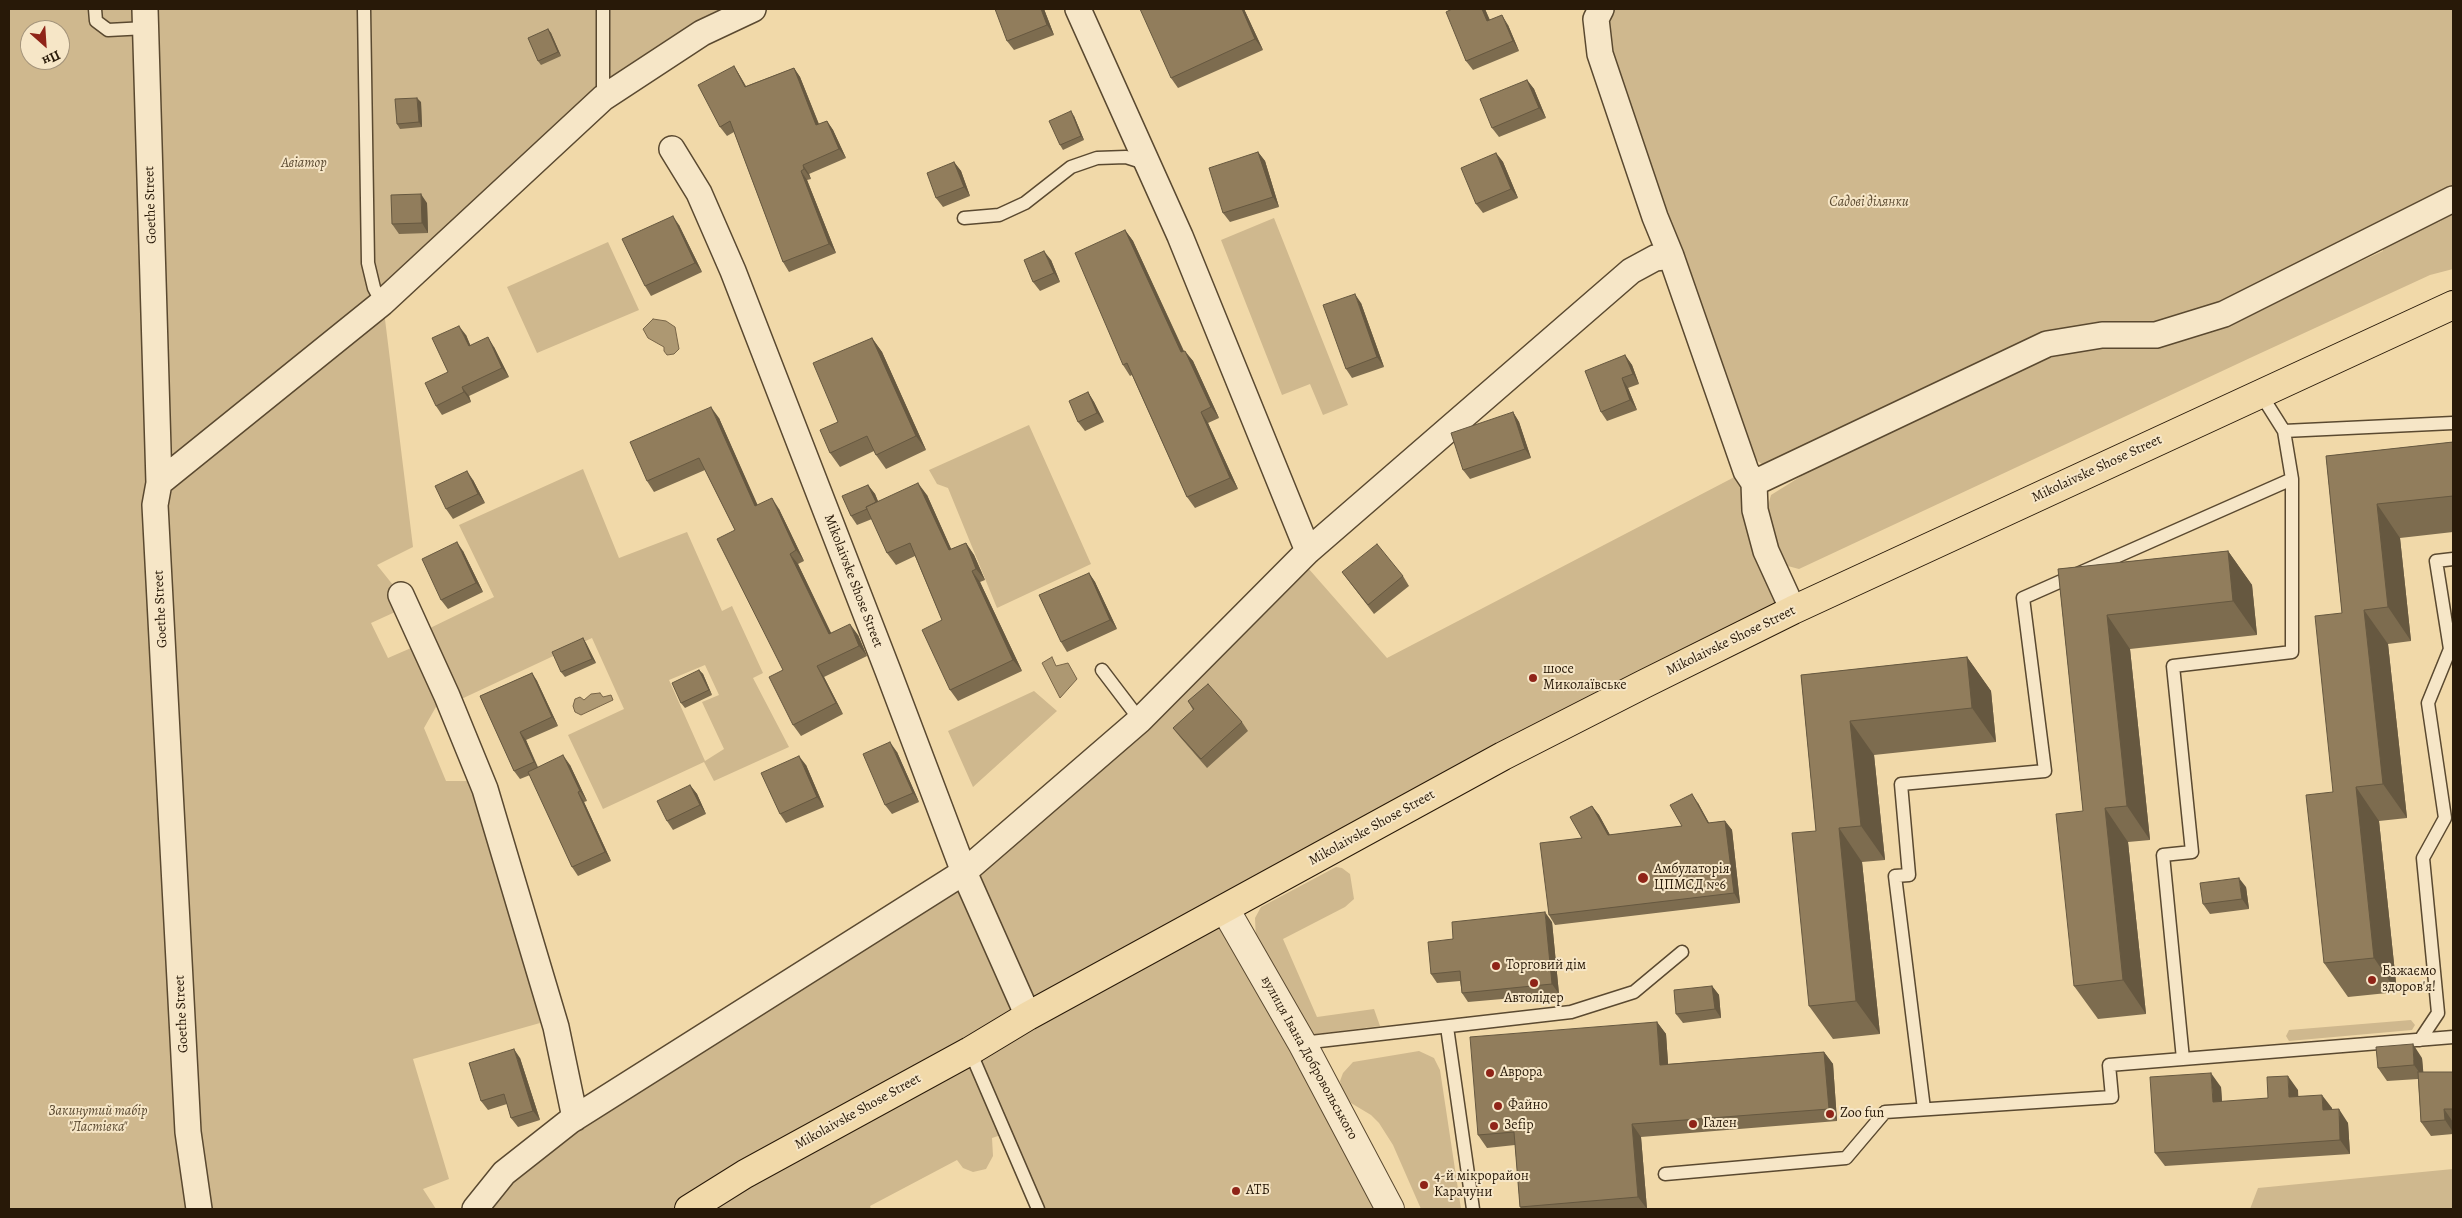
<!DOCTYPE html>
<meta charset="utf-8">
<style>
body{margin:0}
#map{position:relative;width:2462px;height:1218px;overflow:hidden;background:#f1d9a9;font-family:Alegreya,serif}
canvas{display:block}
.frame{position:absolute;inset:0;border:10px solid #281908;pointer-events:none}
.north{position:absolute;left:20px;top:20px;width:50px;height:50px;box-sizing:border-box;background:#f6e6c7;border:1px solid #a4947b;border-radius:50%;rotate:154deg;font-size:14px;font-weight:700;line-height:20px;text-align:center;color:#281908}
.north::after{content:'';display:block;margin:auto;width:18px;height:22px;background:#8f2418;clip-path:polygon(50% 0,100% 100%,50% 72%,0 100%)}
</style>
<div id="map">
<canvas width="2462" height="1218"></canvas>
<div class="frame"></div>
<div class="north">Пн</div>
</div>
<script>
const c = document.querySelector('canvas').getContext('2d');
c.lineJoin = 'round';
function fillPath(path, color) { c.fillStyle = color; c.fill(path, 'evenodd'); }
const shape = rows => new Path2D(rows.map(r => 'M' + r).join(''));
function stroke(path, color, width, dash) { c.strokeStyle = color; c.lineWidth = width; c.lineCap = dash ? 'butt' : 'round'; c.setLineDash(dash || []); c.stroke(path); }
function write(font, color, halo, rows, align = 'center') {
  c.font = font + ' Alegreya,serif'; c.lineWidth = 4; c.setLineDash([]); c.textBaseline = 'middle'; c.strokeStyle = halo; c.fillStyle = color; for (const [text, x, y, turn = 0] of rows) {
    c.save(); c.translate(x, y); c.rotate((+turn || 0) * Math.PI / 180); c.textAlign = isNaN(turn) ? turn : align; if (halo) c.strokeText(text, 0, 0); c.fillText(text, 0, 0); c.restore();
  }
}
const green = shape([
 [9,9,753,9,603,98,383,303,413,547,377,565,401,595,406,607,371,623,388,658,411,648,437,705,424,728,446,781,471,781,524,954,540,1023,413,1059,449,1179,423,1189,436,1209,9,1209],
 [30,30,60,30,60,60,30,60],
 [1612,9,2453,9,2453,190,2224,302,2156,323,2097,322,2045,333,1763,465,1751,456,1609,51,1605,21],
 [2453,207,2453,269,2430,275,2250,358,1799,569,1784,565,1775,548,1766,513,1771,495,1819,465,2048,358,2096,348,2152,347,2219,327,2383,251,2383,240],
 [1274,218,1348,405,1323,415,1310,384,1282,395,1221,240],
 [608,242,639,310,537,353,507,287],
 [1029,425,1091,564,997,608,948,488,937,484,929,470],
 [583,469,619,558,687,532,722,611,732,606,763,673,753,678,789,747,714,781,704,762,603,809,568,735,624,709,592,638,457,701,426,630,494,597,459,525],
 [705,665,719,695,702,702,724,749,705,761,669,680],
 [1746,471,1793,610,1225,909,1390,1209,1038,1209,1004,1134,992,1138,993,1156,986,1169,973,1172,963,1168,957,1160,870,1206,871,1209,475,1209,504,1173,964,872,1301,560,1387,658],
 [1034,691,1057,711,973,787,948,731],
 [1336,867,1342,868,1350,874,1354,899,1345,907,1283,939,1317,1017,1374,1009,1380,1026,1308,1035,1256,940,1255,918,1261,907],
 [2411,1020,2415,1025,2412,1030,2289,1041,2286,1036,2289,1030],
 [1419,1051,1434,1058,1440,1070,1461,1209,1421,1209,1393,1145,1379,1123,1371,1115,1351,1103,1342,1089,1340,1081,1343,1073,1353,1062],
 [2453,1169,2453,1209,2250,1209,2258,1188]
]);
const water = shape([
 [653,319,666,321,675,327,679,349,674,354,667,355,664,351,664,347,648,338,643,329,653,319],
 [1052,657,1056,666,1068,663,1077,679,1060,698,1042,663,1052,657],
 [600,693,603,697,611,695,613,700,581,715,575,712,573,706,575,699,580,697,584,700,591,694,600,693]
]);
const service = shape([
 [95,9,96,21,108,30,146,28],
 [364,9,368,263,374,288,382,303],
 [603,9,603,98],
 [964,218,999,215,1025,203,1071,167,1097,158,1126,157,1148,164],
 [2260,393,2284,431,2453,423],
 [1102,670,1140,720],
 [1447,1027,1473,1209],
 [2420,1040,2438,1013,2423,858,2445,818,2428,703,2450,649,2436,561,2453,559],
 [1302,1043,1571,1012,1634,992,1682,952],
 [970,1051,1038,1209],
 [2183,1059,2163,855,2192,852,2173,666,2292,652,2292,479,2284,431],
 [1924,1109,1895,876,1909,875,1901,784,2045,771,2023,598,2292,479],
 [1665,1174,1846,1158,1885,1112,2112,1097,2109,1065,2453,1037]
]);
const minor = shape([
 [145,9,159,483,155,505,188,1132,199,1209],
 [1078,9,1180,236,1308,551],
 [1601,9,1596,19,1600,54,1655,217,1671,256,1746,471,1754,483,1755,510,1766,551,1793,610],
 [672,149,699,193,733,271,888,671,964,872,1028,1016],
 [159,483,382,303,603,98,702,33,753,9],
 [1754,483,2047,344,2102,335,2156,335,2224,314,2453,199],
 [401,595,447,696,485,789,556,1027,575,1118],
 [475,1209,504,1173,570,1121,964,872,1140,720,1308,551,1631,271,1655,258,1671,256]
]);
const tertiary = shape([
 [1225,909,1302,1043,1390,1209]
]);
const primary = shape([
 [689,1209,745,1174,970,1051,1028,1016,1503,756,1644,684,1793,610,2453,305]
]);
const wall = shape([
 [1044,9,1054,35,1014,50,1007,41],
 [1244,9,1263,50,1178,88,1171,78],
 [1452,9,1485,9,1490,20,1508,25,1519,51,1473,70,1466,61],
 [548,29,551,33,561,56,541,65,538,61],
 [734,66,746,86,794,68,800,77,819,124,827,121,833,130,846,158,809,174,811,179,807,180,836,253,789,272,783,262,734,132,727,136,720,127],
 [1527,80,1534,89,1546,118,1499,137,1492,128],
 [421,102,422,127,400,129,397,124],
 [1074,116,1084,140,1063,150,1060,145],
 [1258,152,1265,161,1279,207,1230,222,1223,213],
 [1496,153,1503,162,1518,198,1483,213,1476,204],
 [954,162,961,171,970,196,943,207,936,198],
 [427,203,428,233,399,234,392,224],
 [679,225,702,272,651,296,645,286],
 [1125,230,1133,241,1184,351,1193,361,1219,418,1208,423,1238,489,1195,508,1187,497,1132,375,1130,376,1123,365],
 [1051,260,1060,282,1040,291,1033,282],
 [1361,303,1384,367,1352,378,1346,369],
 [466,335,470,345,494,347,509,377,469,396,471,402,442,415,436,406,448,372],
 [872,338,882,352,926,450,886,469,876,455,874,451,840,467,830,453,838,422],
 [1625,355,1632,365,1639,384,1628,388,1637,410,1607,421,1601,412],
 [1088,392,1094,402,1104,422,1085,431,1078,422],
 [1513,412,1519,422,1531,458,1470,479,1463,470],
 [719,418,757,505,779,509,804,561,798,564,831,634,858,635,867,656,824,677,843,714,801,736,793,725,783,670,735,530,705,470,654,492,647,481],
 [2453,442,2453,532,2400,538,2411,641,2388,644,2407,818,2379,821,2397,992,2348,997,2324,963,2342,613,2326,456],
 [473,480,485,503,453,519,446,509],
 [868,485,875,494,878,501,927,495,951,549,966,543,974,555,985,580,980,582,1022,671,958,701,950,690,942,620,915,556,896,565,887,553,872,519,857,525,851,516],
 [463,551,483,592,448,609,441,600],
 [2228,551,2252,585,2257,635,2130,649,2150,840,2128,842,2146,1014,2098,1019,2074,986,2083,811,2058,569],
 [1342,572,1403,576,1409,586,1374,614],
 [1089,573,1095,582,1117,629,1067,652,1061,642],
 [583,638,586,643,596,663,565,677,561,672],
 [1967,657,1991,691,1996,742,1874,755,1885,860,1862,862,1880,1034,1833,1039,1809,1006,1816,831,1801,675],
 [699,670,703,674,712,695,685,708,681,703],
 [532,673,537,681,558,726,526,740,538,767,570,765,587,801,584,802,611,861,578,876,572,867,530,775,520,779,514,771,480,696],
 [1188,701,1242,722,1248,731,1207,768,1180,737,1173,728,1193,710],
 [897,752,919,802,892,814,885,805],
 [806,765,824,807,786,823,780,814],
 [690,785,697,794,706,814,673,830,667,821],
 [1698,803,1709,823,1725,821,1732,830,1740,903,1555,925,1549,915,1582,838,1592,806,1599,815,1610,835,1682,826],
 [2246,887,2249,909,2210,914,2203,904],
 [1552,922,1559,994,1468,1002,1462,993,1460,981,1437,983,1431,974,1453,939],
 [1712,986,1719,995,1721,1018,1683,1023,1676,1014],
 [1657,1022,1666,1034,1668,1064,1824,1052,1833,1064,1837,1121,1641,1137,1647,1209,1522,1209,1520,1207,1515,1145,1487,1148,1478,1135],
 [520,1058,540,1120,518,1127,511,1118,507,1104,488,1110,481,1101],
 [2422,1058,2423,1072,2453,1072,2453,1134,2431,1136,2421,1122,2418,1079,2387,1081,2378,1068],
 [2221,1087,2222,1102,2268,1098,2298,1090,2298,1096,2332,1108,2332,1110,2348,1123,2350,1154,2165,1166,2155,1153]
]);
const shadedWall = shape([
 [1041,9,1044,9,1054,35,1047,25],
 [1242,9,1244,9,1263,50,1255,39],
 [1482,9,1485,9,1494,31,1487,21],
 [1502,15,1508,25,1519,51,1513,41],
 [548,29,551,33,561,56,558,52],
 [734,66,740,76,751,96,745,87],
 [794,68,800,77,823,135,816,125],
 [1527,80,1534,89,1546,118,1539,108],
 [417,98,421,102,422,127,419,122],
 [1071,111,1074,116,1084,140,1081,136],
 [827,121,833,130,846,158,839,149],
 [1258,152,1265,161,1279,207,1273,197],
 [1496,153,1503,162,1518,198,1511,189],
 [954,162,961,171,970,196,964,187],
 [803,165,809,174,811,179,804,169],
 [801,171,807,180,836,253,829,244],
 [421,194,427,203,428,233,422,223],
 [673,216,679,225,702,272,695,263],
 [1125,230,1133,241,1189,363,1181,352],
 [1044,251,1051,260,1060,282,1054,273],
 [1355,294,1361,303,1384,367,1377,357],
 [459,326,466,335,475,356,469,346],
 [488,337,494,347,509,377,502,368],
 [872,338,882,352,926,450,916,436],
 [1185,351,1193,361,1219,418,1211,407],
 [1625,355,1632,365,1639,384,1633,374],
 [1622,378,1628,388,1637,410,1630,400],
 [462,387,469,396,471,402,464,392],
 [1088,392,1094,402,1104,422,1097,413],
 [711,407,719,418,763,517,755,506],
 [1201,412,1208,423,1238,489,1230,478],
 [1513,412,1519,422,1531,458,1525,449],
 [467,471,473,480,485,503,478,494],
 [918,483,927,495,957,562,949,550],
 [868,485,875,494,883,514,877,505],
 [772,498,779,509,804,561,796,550],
 [2377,504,2400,538,2411,641,2388,607],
 [457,542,463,551,483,592,476,583],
 [966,543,974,555,985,580,976,569],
 [2228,551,2252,585,2257,635,2233,601],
 [790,554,798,564,837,645,829,634],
 [972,571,980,582,1022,671,1013,660],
 [1089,573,1095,582,1117,629,1110,620],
 [2364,610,2388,644,2407,818,2383,784],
 [2107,615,2130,649,2150,840,2127,806],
 [850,624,858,635,867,656,859,646],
 [583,638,586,643,596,663,592,659],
 [1967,657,1991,691,1996,742,1972,708],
 [817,666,824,677,843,714,836,703],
 [699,670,703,674,712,695,709,690],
 [532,673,537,681,558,726,552,717],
 [1850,721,1874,755,1885,860,1861,826],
 [520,732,526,740,539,771,534,762],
 [890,742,897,752,919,802,913,793],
 [563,755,570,765,587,801,580,791],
 [799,756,806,765,824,807,817,797],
 [690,785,697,794,706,814,700,805],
 [2356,787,2379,821,2397,992,2374,958],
 [578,792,584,802,611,861,605,852],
 [1692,794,1698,803,1714,832,1708,823],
 [1592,806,1599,815,1615,844,1608,835],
 [2105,808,2128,842,2146,1014,2123,980],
 [1725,821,1732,830,1740,903,1734,893],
 [1839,828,1862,862,1880,1034,1856,1001],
 [2239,878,2246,887,2249,909,2242,899],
 [1545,912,1552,922,1559,994,1552,984],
 [1712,986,1719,995,1721,1018,1715,1009],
 [1657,1022,1666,1034,1669,1077,1660,1065],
 [2413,1044,2422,1058,2424,1079,2414,1065],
 [514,1049,520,1058,540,1120,533,1111],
 [1824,1052,1833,1064,1837,1121,1829,1109],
 [2211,1073,2221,1087,2223,1116,2213,1102],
 [2288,1076,2298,1090,2299,1111,2289,1097],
 [2322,1095,2332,1108,2333,1124,2323,1110],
 [2339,1109,2348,1123,2350,1154,2340,1140],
 [2444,1109,2453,1122,2453,1132,2445,1120],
 [1632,1124,1641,1137,1647,1209,1638,1197]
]);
const building = shape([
 [995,9,1041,9,1047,25,1007,41,995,9],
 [1140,9,1242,9,1255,39,1171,78,1140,9],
 [1452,9,1482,9,1487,21,1502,15,1513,41,1466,61,1446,12,1452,9],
 [548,29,558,52,538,61,528,38,548,29],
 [734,66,745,87,794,68,816,125,827,121,839,149,803,165,804,169,801,171,829,244,783,262,730,121,720,127,698,85,734,66],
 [1527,80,1539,108,1492,128,1480,99,1527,80],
 [417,98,419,122,397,124,395,99,417,98],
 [1071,111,1081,136,1060,145,1049,121,1071,111],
 [1258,152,1273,197,1223,213,1209,168,1258,152],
 [1496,153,1511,189,1476,204,1461,168,1496,153],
 [954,162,964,187,936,198,927,173,954,162],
 [421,194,422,223,392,224,391,195,421,194],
 [673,216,695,263,645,286,622,239,673,216],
 [1125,230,1181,352,1185,351,1211,407,1201,412,1230,478,1187,497,1127,363,1123,365,1075,253,1125,230],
 [1044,251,1054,273,1033,282,1024,260,1044,251],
 [1355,294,1377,357,1346,369,1323,305,1355,294],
 [459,326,469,346,488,337,502,368,462,387,464,392,436,406,425,383,448,372,432,338,459,326],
 [872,338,916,436,876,455,867,436,830,453,820,430,838,422,813,363,872,338],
 [1625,355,1633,374,1622,378,1630,400,1601,412,1585,371,1625,355],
 [1088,392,1097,413,1078,422,1069,401,1088,392],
 [711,407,755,506,772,498,796,550,790,554,829,634,850,624,859,646,817,666,836,703,793,725,769,677,783,670,717,539,735,530,699,458,647,481,630,442,711,407],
 [1513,412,1525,449,1463,470,1451,433,1513,412],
 [2453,442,2453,496,2377,504,2388,607,2364,610,2383,784,2356,787,2374,958,2324,963,2306,795,2333,792,2315,616,2342,613,2326,456,2453,442],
 [467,471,478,494,446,509,435,486,467,471],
 [918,483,949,550,966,543,976,569,972,571,1013,660,950,690,922,630,942,620,910,543,887,553,866,507,918,483],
 [868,485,876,502,866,507,867,509,851,516,842,496,868,485],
 [457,542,476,583,441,600,422,559,457,542],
 [1377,544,1403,576,1368,605,1342,572,1377,544],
 [2228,551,2233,601,2107,615,2127,806,2105,808,2123,980,2074,986,2056,814,2083,811,2058,569,2228,551],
 [1089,573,1110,620,1061,642,1039,595,1089,573],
 [583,638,592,659,561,672,552,652,583,638],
 [1967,657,1972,708,1850,721,1861,826,1839,828,1856,1001,1809,1006,1792,833,1816,831,1801,675,1967,657],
 [699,670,709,690,681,703,672,683,699,670],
 [532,673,552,717,520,732,534,762,514,771,480,696,532,673],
 [1208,684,1242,722,1201,759,1173,728,1194,709,1188,701,1208,684],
 [890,742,913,793,885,805,863,754,890,742],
 [563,755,580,791,578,792,605,852,572,867,528,772,563,755],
 [799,756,817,797,780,814,761,773,799,756],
 [690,785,700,805,667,821,657,801,690,785],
 [1692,794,1708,823,1725,821,1734,893,1549,915,1540,843,1582,838,1570,817,1592,806,1608,835,1682,826,1670,805,1692,794],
 [2239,878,2242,899,2203,904,2200,883,2239,878],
 [1545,912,1552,984,1462,993,1460,971,1431,974,1428,942,1453,939,1452,922,1545,912],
 [1712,986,1715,1009,1676,1014,1674,990,1712,986],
 [1657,1022,1660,1065,1824,1052,1829,1109,1632,1124,1638,1197,1520,1207,1514,1132,1478,1135,1470,1037,1657,1022],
 [2413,1044,2414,1065,2378,1068,2376,1047,2413,1044],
 [514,1049,533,1111,511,1118,504,1094,481,1101,469,1063,514,1049],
 [2418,1072,2453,1072,2453,1109,2444,1109,2445,1120,2421,1122,2418,1072],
 [2211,1073,2213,1102,2268,1098,2267,1077,2288,1076,2289,1097,2322,1095,2323,1110,2339,1109,2340,1140,2155,1153,2150,1077,2211,1073]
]);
const markers = [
 [1533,678,5,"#8f2418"],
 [1643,878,6,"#8f2418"],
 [1496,966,5,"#8f2418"],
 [2372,980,5,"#8f2418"],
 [1534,983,5,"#8f2418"],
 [1490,1073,5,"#8f2418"],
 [1498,1106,5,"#8f2418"],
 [1830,1114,5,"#8f2418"],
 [1693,1124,5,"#8f2418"],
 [1494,1126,5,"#8f2418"],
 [1424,1185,5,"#8f2418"],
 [1236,1191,5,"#8f2418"]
];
const parkNames = [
 ["Авіатор",304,164],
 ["Садові ділянки",1869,203],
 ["Закинутий табір",98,1112],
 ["\"Ластівка\"",98,1128]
];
const streetNames = [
 ["Goethe Street",151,205,-92],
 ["Mikolaivske Shose Street",2097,469,-25],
 ["Mikolaivske Shose Street",853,581,69],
 ["Goethe Street",161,609,-93],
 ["Mikolaivske Shose Street",1731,641,-26],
 ["Mikolaivske Shose Street",1372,828,-29],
 ["Goethe Street",182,1014,-93],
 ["вулиця Івана Добровольського",1309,1058,61],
 ["Mikolaivske Shose Street",858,1112,-29]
];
const poiNames = [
 ["шосе",1543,670],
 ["Миколаївське",1543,686],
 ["Амбулаторія",1654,870],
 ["ЦПМСД №6",1654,886],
 ["Торговий дім",1506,966],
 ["Бажаємо",2382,972],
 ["здоров'я!",2382,988],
 ["Автолідер",1534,999,"center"],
 ["Аврора",1500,1073],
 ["Файно",1508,1106],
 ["Zoo fun",1840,1114],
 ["Гален",1703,1124],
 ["Зеfір",1504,1126],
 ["4-й мікрорайон",1434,1177],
 ["Карачуни",1434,1193],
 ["АТБ",1246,1191]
];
fillPath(green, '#cfb88e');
fillPath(water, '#ad9872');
stroke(water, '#786548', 1);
stroke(service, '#5a4930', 15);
stroke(minor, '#5a4930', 28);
stroke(tertiary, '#5a4930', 30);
stroke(primary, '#281908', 30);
stroke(service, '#f6e6c7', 12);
stroke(minor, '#f6e6c7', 25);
stroke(tertiary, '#f6e6c7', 28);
stroke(primary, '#f1d9a9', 28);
fillPath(wall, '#7d6c4f');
fillPath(shadedWall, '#665840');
fillPath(building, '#917d5c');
stroke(building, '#665840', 1);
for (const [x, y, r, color] of markers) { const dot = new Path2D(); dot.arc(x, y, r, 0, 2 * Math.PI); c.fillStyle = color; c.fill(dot); stroke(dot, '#f6e6c7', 2); }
write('italic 14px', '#5a4930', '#f6e6c7', parkNames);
write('14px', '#281908', '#f6e6c7', streetNames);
write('14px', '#281908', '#f6e6c7', poiNames, 'left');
</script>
